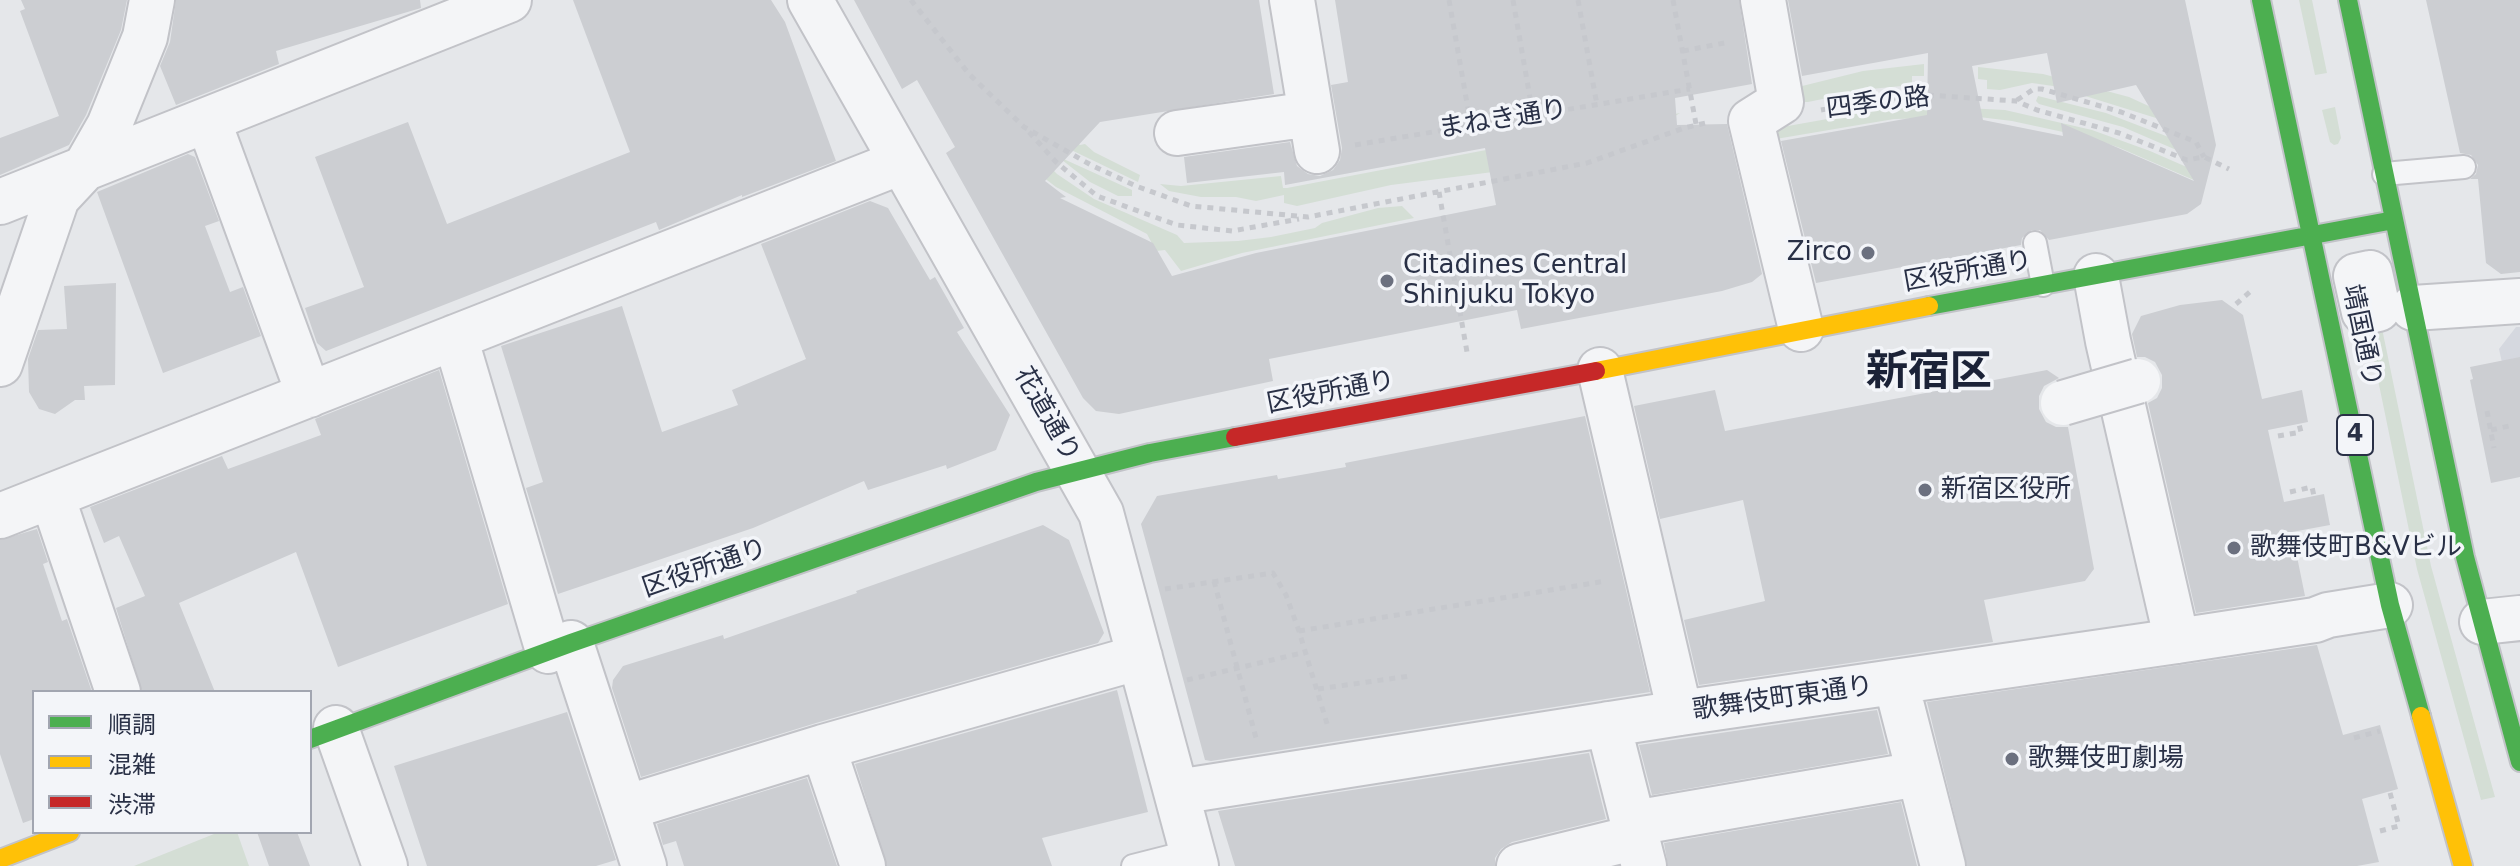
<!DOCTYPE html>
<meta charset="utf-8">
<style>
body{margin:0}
#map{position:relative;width:2520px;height:866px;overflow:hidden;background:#e5e7ea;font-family:"DejaVu Sans","Noto Sans JP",sans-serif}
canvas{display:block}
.legend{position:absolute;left:32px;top:690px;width:280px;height:144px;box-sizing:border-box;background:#f3f5f9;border:2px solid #a2a6b1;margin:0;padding:10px 14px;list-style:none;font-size:24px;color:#293046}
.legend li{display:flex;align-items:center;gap:16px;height:40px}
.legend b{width:40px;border:2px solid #a2a6b1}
</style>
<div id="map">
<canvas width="2520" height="866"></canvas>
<ul class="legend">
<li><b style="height:10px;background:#4caf50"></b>順調</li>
<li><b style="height:10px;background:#ffc107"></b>混雑</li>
<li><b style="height:10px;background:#c62828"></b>渋滞</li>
</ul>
</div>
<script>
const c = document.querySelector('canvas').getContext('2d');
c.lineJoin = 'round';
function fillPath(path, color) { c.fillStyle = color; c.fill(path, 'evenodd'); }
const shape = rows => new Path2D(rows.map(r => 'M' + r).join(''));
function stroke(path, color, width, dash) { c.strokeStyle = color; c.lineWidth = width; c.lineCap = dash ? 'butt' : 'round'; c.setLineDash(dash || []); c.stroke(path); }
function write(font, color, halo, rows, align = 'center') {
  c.font = font + ' "DejaVu Sans","Noto Sans JP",sans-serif'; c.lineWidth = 7; c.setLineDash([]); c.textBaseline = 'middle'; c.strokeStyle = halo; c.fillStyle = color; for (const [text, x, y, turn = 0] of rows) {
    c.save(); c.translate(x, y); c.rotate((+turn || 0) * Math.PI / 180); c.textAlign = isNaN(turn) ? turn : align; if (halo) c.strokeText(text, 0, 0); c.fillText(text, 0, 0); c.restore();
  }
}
const built = shape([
 [2516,327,2520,327,2520,443,2499,349]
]);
const green = shape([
 [2299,0,2312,0,2327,73,2315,75],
 [1924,64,1924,76,1912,76,1912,85,1871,89,1808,102,1802,102,1790,89,1863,71],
 [1978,67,2043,74,2129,97,2214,136,2053,86,2032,83,2000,90,1987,89,1987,80,1978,79],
 [2038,96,2106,113,2192,146,2188,155,2123,127,2039,104,2036,101],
 [1926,106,2005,110,2092,130,2150,151,2205,175,2203,184,2120,148,2091,138,2012,121,1979,117,1894,119,1764,141,1771,129,1878,110],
 [2335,107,2341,138,2338,144,2334,145,2330,142,2322,110],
 [1034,109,1080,145,1085,144,1094,152,1140,175,1138,182,1067,148],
 [1680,113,1650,132,1493,172,1391,185,1297,206,1284,203,1284,195,1256,201,1236,197,1201,197,1169,191,1160,184,1181,186,1281,176,1283,188,1287,188],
 [1057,156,1132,190,1132,196,1118,196,1090,182],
 [1041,158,1057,174,1094,199,1177,235,1184,243,1238,241,1271,237,1315,228,1322,223,1378,208,1402,206,1414,218,1242,253,1181,271,1165,250,1156,251,1147,234,1056,187,1021,160],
 [2378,309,2431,566,2495,797,2481,800,2417,569,2364,312],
 [219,832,237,832,249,866,134,866]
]);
const building = shape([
 [21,0,127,0,121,30,86,115,69,145,0,175,0,138,59,116,20,11,25,9],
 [176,0,420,0,421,8,276,51,279,64,176,105,160,66,170,42],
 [573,0,771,0,785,22,836,161,742,197,742,195,659,230,656,222,326,351,317,343,305,308,364,287,315,157,408,122,447,224,630,152],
 [854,0,1259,0,1274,94,1100,122,1045,181,1066,197,1060,198,1153,243,1172,276,1256,253,1496,205,1485,148,1285,185,1284,172,1187,183,1184,157,1290,142,1297,166,1308,174,1320,176,1333,170,1340,160,1342,148,1331,85,1348,82,1335,0,1739,0,1752,84,1675,98,1677,125,1727,124,1762,274,1752,282,1722,291,1521,329,1517,310,1269,359,1273,381,1119,414,1096,411,1083,398,946,153,955,147,917,80,902,89],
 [1788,0,2185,0,2216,145,2201,204,2187,214,2049,240,2040,230,2032,230,2022,238,2021,245,1816,283,1781,141,1927,115,1928,53,1802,76],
 [2047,53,2057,103,2136,85,2194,181,2061,123,2063,136,1983,120,1972,66],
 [2426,0,2520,0,2520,272,2501,274,2486,263,2478,179,2470,179,2476,174,2478,165,2471,155,2460,153],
 [188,154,195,157,219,221,205,226,230,292,243,287,261,336,163,373,97,192],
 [870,201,888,208,930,280,935,277,964,328,957,332,1010,415,996,450,947,469,946,465,868,490,864,481,753,528,558,594,526,488,543,482,501,346,622,306,662,432,738,405,732,390,806,359,761,244],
 [116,283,115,385,84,386,85,400,75,400,55,414,39,409,29,392,28,359,38,330,67,329,64,286],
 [2222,300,2243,315,2262,399,2302,390,2308,422,2268,430,2284,502,2324,494,2330,525,2292,532,2305,596,2196,613,2148,403,2157,398,2162,388,2162,375,2155,362,2145,357,2137,357,2132,334,2141,316,2180,305],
 [2520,357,2520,477,2491,483,2470,380,2473,379,2470,367],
 [439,370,508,604,338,667,296,552,179,603,215,692,142,692,116,608,145,596,119,536,104,543,90,507,222,456,228,469,321,435,315,419],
 [2047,370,2059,378,2044,386,2039,396,2039,409,2046,422,2056,427,2068,427,2094,569,2085,581,1984,600,1993,642,1699,685,1684,620,1765,601,1743,500,1660,519,1634,406,1715,390,1725,431],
 [1585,416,1650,692,1211,761,1205,760,1141,524,1157,496,1277,475,1278,479,1346,467,1345,463],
 [1043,525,1069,540,1104,633,1098,643,816,723,641,777,612,688,613,680,623,666,723,635,724,639,857,593,856,591],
 [37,529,48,562,43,564,62,621,67,619,92,692,34,692,34,819,23,823,0,754,0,540],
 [2317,645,2343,735,2380,725,2398,789,2362,799,2379,862,2357,866,1967,866,1927,702],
 [1117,690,1148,812,1042,838,1052,866,887,866,855,764],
 [1877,710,1888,754,1652,795,1639,745],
 [567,712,616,860,596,866,427,866,394,766],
 [1589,753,1606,819,1512,842,1501,849,1495,858,1495,866,1235,866,1218,811],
 [807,778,837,866,684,866,676,841,663,845,657,824],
 [1901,802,1917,866,1668,866,1664,843],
 [257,832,297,832,310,866,269,866]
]);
const path = shape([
 [911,0,969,74,1024,127,1091,165,1136,186,1191,206,1308,217,1587,163,1684,128,1710,122],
 [1449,0,1471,126],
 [1513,0,1533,115],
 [1578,0,1597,105],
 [1673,0,1696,124],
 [1683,51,1729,42],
 [2017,100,2034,89,2042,89,2121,112,2196,142,2204,157],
 [1821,110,1874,100,1927,95,2016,101,2037,110,2119,133,2187,160,2204,157,2229,169],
 [1029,132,1056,162,1097,196,1177,225,1232,231,1299,219],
 [1355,145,1690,89],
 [1439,192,1467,352],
 [2236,304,2251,291],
 [2487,411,2494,448],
 [2491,430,2509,426],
 [2278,436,2301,432,2299,424],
 [2290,492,2312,487,2314,496],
 [1214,581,1256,738],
 [1165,589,1273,573,1286,595,1299,631,1328,727],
 [1299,631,1606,581],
 [1187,680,1306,652],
 [1318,689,1410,676],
 [2354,738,2380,731],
 [2380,831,2399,826,2389,789]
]);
const lane = shape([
 [2384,174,2464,167],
 [2035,243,2043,285],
 [1133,866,1192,851]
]);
const street = shape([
 [810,0,1101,513,1196,866],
 [1292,0,1317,151],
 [1763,0,1781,102,1751,121,1801,329],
 [208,120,309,395],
 [1177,133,1311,114],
 [0,202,509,0],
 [2370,273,2378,309,2364,312,2356,276,2370,273],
 [2096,276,2108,341,2177,641],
 [2413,308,2520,301],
 [455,337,548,651],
 [0,364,57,198,85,168,109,126,145,37,152,0],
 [1600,370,1680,713],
 [52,496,118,692],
 [0,516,901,162],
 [2482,622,2520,618],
 [571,643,644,866],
 [1896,683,1943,866],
 [1608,724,1644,866],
 [336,728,385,866],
 [823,747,863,866],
 [1177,792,1680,713,2177,641,2315,620,2328,615,2390,605],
 [625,808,823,747,1140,657],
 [1634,823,1918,774],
 [1519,866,1637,837]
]);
const fast = shape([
 [2261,0,2390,605,2421,716],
 [2348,0,2465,557,2520,762],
 [1929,306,2394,220],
 [310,739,571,643,1036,482,1150,453,1235,437]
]);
const slow = shape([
 [1596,371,1929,306],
 [2421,716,2463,866],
 [0,859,70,832]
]);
const jam = shape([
 [1235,437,1596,371]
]);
const streetBridge = shape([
 [2063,403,2138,381]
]);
const markers = [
 [1868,253,8,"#6b707f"],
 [1387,281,8,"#6b707f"],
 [1925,490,8,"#6b707f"],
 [2234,548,8,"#6b707f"],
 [2012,759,8,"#6b707f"]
];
const shields = [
 [2355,435,36]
];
const shieldNames = [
 ["4",2355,435]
];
const streetNames = [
 ["四季の路",1878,104,-7],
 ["まねき通り",1503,120,-9],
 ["区役所通り",1968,272,-10],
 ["靖国通り",2361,336,78],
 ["区役所通り",1331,393,-11],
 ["花道通り",1046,415,60],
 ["区役所通り",705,569,-19],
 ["歌舞伎町東通り",1783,699,-8]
];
const poiNames = [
 ["Zirco",1852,253,"right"],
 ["Citadines Central",1403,266],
 ["Shinjuku Tokyo",1403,296],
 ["新宿区役所",1941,490],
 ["歌舞伎町B&Vビル",2250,548],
 ["歌舞伎町劇場",2028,759]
];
const townNames = [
 ["新宿区",1929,374]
];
fillPath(built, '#d5d8df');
fillPath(green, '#d4ded5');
fillPath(building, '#ccced2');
stroke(lane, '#c2c3c8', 26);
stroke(street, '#c2c3c8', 48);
stroke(fast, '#c2c3c8', 22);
stroke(slow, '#c2c3c8', 22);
stroke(jam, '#c2c3c8', 22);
stroke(path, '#c6c8cd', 5, [6, 6]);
stroke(lane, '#f4f5f7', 22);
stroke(street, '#f4f5f7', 44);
stroke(fast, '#4caf50', 18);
stroke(slow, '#ffc107', 18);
stroke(jam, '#c62828', 18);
stroke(streetBridge, '#c2c3c8', 48, []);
stroke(streetBridge, '#f4f5f7', 44);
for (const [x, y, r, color] of markers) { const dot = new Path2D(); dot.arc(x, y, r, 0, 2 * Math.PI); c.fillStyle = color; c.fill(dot); stroke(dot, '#f3f5f9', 3); }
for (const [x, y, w] of shields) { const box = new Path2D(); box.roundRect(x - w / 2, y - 20, w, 40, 6); c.fillStyle = '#f3f5f9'; c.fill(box); stroke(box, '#293046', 2); }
write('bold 24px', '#293046', null, shieldNames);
write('26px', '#293046', '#f3f5f9', streetNames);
write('26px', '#293046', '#f3f5f9', poiNames, 'left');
write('bold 42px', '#1b2237', '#f3f5f9', townNames);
</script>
